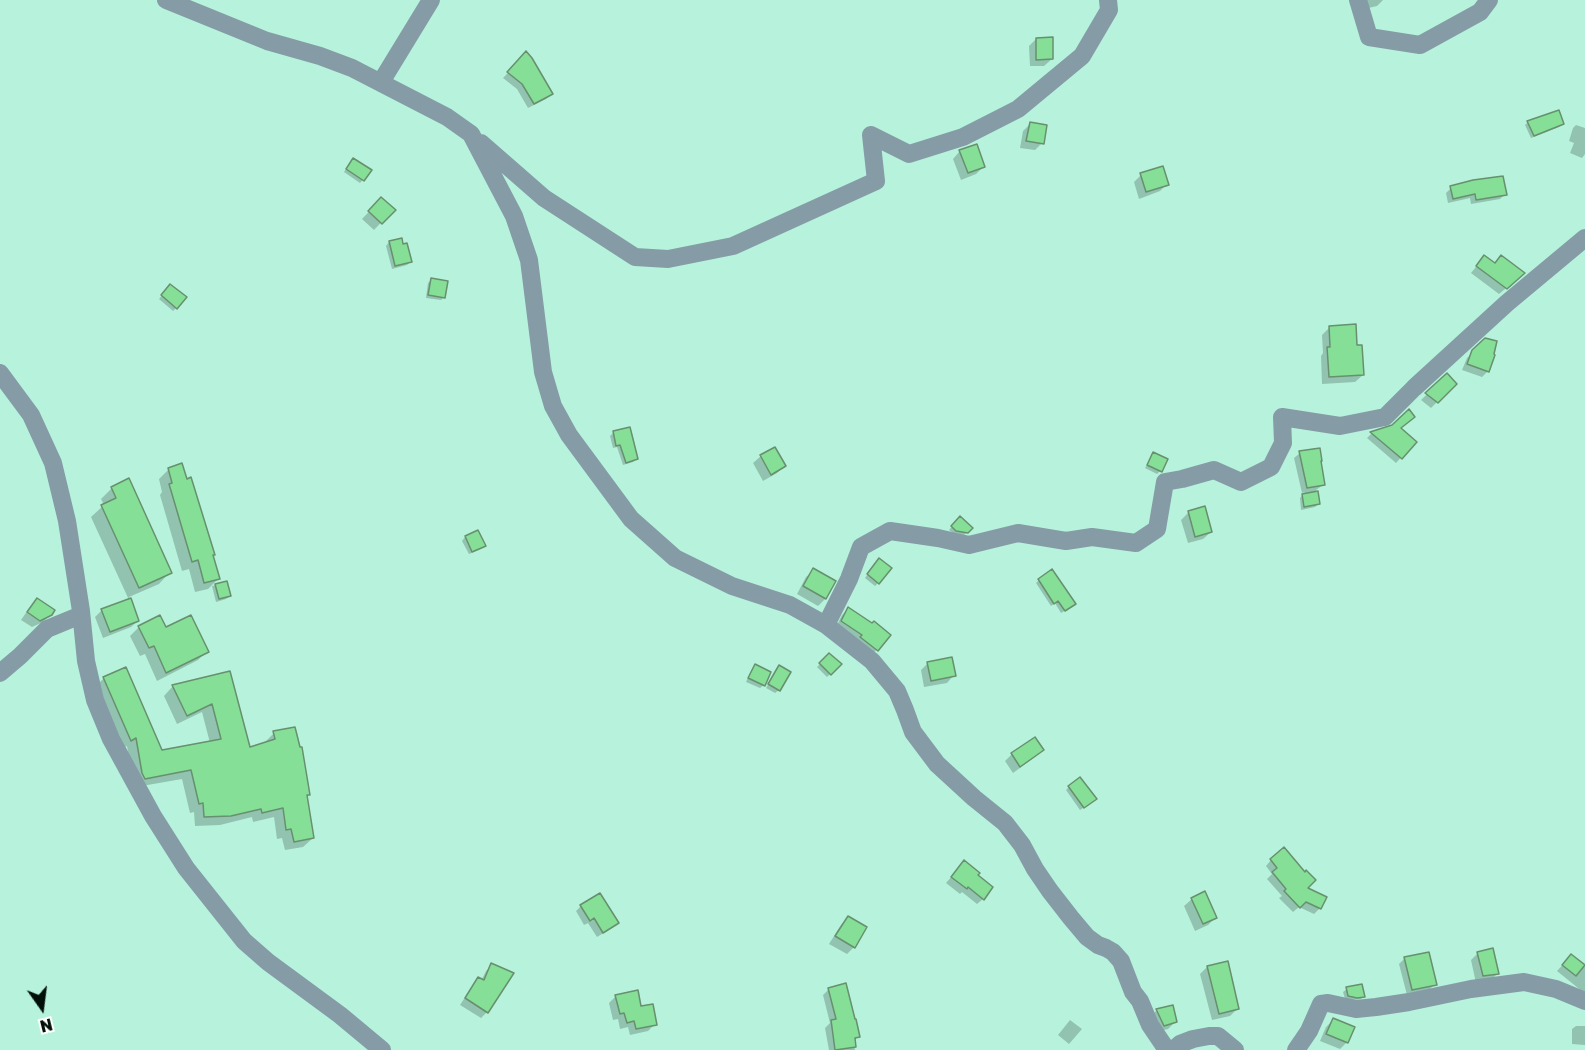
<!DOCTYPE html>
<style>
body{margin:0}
#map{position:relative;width:1585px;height:1050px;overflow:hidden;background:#b7f3dc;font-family:"Golos Text",sans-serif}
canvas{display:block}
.north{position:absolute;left:12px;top:978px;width:60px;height:60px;-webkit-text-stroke:4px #fff;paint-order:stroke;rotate:166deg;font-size:16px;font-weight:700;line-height:24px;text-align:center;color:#001009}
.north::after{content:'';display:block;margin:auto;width:21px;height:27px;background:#001009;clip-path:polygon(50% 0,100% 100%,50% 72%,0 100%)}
</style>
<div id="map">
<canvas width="1585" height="1050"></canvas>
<div class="north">N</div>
</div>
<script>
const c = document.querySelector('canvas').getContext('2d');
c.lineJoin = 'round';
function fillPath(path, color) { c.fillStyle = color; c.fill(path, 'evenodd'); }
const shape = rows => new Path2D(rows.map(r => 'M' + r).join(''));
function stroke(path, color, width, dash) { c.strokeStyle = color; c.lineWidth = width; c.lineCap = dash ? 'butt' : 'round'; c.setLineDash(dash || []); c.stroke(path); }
const shadow = shape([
 [1360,0,1383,0,1377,6,1364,9],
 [1036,39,1052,59,1044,66,1030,66,1029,46],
 [526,54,551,94,546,99,528,108,517,89,503,78],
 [1528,122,1562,124,1559,127,1531,138,1525,125],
 [1030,124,1042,143,1035,150,1020,148,1023,131],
 [1576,125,1585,128,1585,154,1582,158,1570,153,1574,143,1569,141,1573,128],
 [960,151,983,167,976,174,961,180,953,159],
 [350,163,370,171,360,183,344,172],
 [1141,175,1167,184,1160,191,1139,199,1134,182],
 [1451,188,1505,194,1500,199,1471,204,1470,198,1448,203,1446,193],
 [381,199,393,210,374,230,362,219],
 [389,242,410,262,407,265,392,269,386,246],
 [1484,257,1494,264,1501,257,1517,279,1499,294,1471,273],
 [431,280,444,297,441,300,426,298,428,283],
 [167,289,176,308,173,311,159,299],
 [1330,327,1363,375,1355,382,1322,384,1321,356,1323,353,1322,335],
 [1486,340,1488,371,1482,377,1462,370,1467,358],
 [1447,375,1455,384,1431,408,1421,400],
 [1393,427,1400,429,1415,442,1396,463,1367,438,1371,434],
 [613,433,636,459,633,462,623,465,617,447,613,448,610,436],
 [774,449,784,466,777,473,763,481,753,463,761,456],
 [1300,453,1323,485,1316,490,1318,504,1315,507,1301,510,1300,498,1305,492,1302,493,1294,458],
 [1154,454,1160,471,1157,474,1145,468],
 [169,469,218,579,208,589,195,592,189,569,182,571,160,495,162,492,159,479],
 [112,488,170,572,159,584,129,597,138,621,131,627,103,638,95,617,102,610,129,600,91,517,104,505,101,499],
 [1204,508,1211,532,1203,539,1188,543,1181,520,1188,513],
 [960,518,971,528,963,536,953,533,949,530],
 [478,532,484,545,481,549,469,554,462,541,465,537],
 [876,563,878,583,875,586,865,578],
 [814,570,834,581,825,599,818,606,797,594,806,577],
 [1039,580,1071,607,1061,613,1055,603,1051,606,1036,583],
 [226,583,230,596,226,599,216,602,212,586],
 [37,600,51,614,43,622,32,627,21,620,30,607],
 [848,609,889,636,871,656,836,627,842,615],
 [139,627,165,629,207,651,198,660,157,681,145,654,140,656,130,636],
 [829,655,840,665,827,677,817,667],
 [928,663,954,675,947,683,924,687,921,670],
 [755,666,764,685,760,688,746,682,752,669],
 [779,667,779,690,775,693,766,688],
 [229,673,249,749,265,742,274,733,308,794,306,796,313,838,303,847,285,850,282,838,277,839,274,817,253,822,252,817,220,825,195,826,194,812,190,813,182,779,136,787,133,783,127,746,121,749,94,688,104,678,161,751,210,743,202,712,177,724,164,696,173,686],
 [1042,750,1035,757,1013,773,1005,761,1012,754],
 [1069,787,1092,802,1080,810,1066,790],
 [1271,860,1305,888,1320,908,1314,914,1299,907,1293,912,1279,898,1282,896,1267,879,1272,874,1266,866],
 [959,868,976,875,983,899,977,904,962,892,960,894,946,883],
 [1192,899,1215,918,1208,925,1195,931,1184,906],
 [581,906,617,923,612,928,597,937,588,923,584,925,576,911],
 [848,917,854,947,847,954,829,944,841,925],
 [1478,953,1497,974,1490,981,1476,983,1471,960],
 [1571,956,1585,967,1585,997,1583,992,1557,971],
 [1404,959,1435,984,1429,990,1407,995,1399,964],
 [492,965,487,1012,481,1018,460,1005,473,985,478,979,481,981,486,971],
 [1207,967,1237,1009,1230,1016,1212,1020,1200,974],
 [829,989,858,1036,854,1041,855,1050,829,1050,825,1028,830,1023,823,995],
 [1347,989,1364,996,1361,999,1353,1000,1345,999,1343,992],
 [616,996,640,1008,655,1024,648,1031,630,1035,628,1027,620,1029,618,1019,613,1020,609,1003],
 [1172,1007,1175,1022,1168,1029,1157,1032,1149,1018,1156,1011],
 [1070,1020,1082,1029,1069,1044,1058,1035],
 [1333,1020,1347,1042,1340,1049,1320,1041,1326,1027],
 [1576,1026,1585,1026,1585,1045,1572,1044,1572,1029]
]);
const building = shape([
 [1053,37,1053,59,1036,60,1036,38,1053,37],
 [526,51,532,58,553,94,534,104,522,84,507,72,526,51],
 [1559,110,1564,124,1534,136,1527,121,1559,110],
 [1030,122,1047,125,1044,144,1026,141,1030,122],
 [977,144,985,167,968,173,959,150,977,144],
 [353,158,372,170,364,181,346,169,353,158],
 [1163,166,1169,185,1146,192,1140,173,1163,166],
 [1503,176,1507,195,1476,200,1475,194,1453,199,1450,186,1473,180,1503,176],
 [381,197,396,210,382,224,368,211,381,197],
 [402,238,403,244,407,243,412,262,395,266,389,241,402,238],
 [1484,255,1495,263,1501,255,1525,273,1507,289,1476,266,1484,255],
 [431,278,448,281,445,298,428,295,431,278],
 [170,284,187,297,177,309,161,295,170,284],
 [1356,324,1357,345,1362,345,1364,375,1329,377,1327,347,1330,347,1329,326,1356,324],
 [1485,338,1497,341,1494,354,1495,355,1489,372,1467,364,1472,350,1485,338],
 [1447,373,1457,384,1438,403,1425,393,1447,373],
 [1409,409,1415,417,1401,428,1417,442,1402,459,1370,432,1392,425,1409,409],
 [630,427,638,459,626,463,620,445,616,446,613,431,630,427],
 [775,447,786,466,771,475,760,455,775,447],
 [1320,448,1322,461,1321,461,1325,485,1307,488,1299,451,1320,448],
 [1153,452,1168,459,1162,472,1147,465,1153,452],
 [182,463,187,479,191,477,215,555,213,555,220,579,204,583,198,560,192,562,169,484,172,483,168,468,182,463],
 [129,478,172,573,139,588,101,505,116,498,111,487,129,478],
 [1318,491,1320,504,1304,507,1302,494,1318,491],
 [1205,506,1212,532,1195,537,1188,511,1205,506],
 [960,516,973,528,968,533,956,531,951,526,960,516],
 [478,530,486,546,472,552,465,536,478,530],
 [879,558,892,568,879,584,867,574,879,558],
 [813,568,836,581,826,599,803,586,813,568],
 [1052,569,1076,604,1065,611,1058,601,1054,604,1038,579,1052,569],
 [227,581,231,596,219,599,215,584,227,581],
 [37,598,55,610,52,615,40,621,27,612,37,598],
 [131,598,139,621,110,632,101,609,131,598],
 [848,607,872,623,874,621,891,635,878,651,860,637,862,635,841,621,848,607],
 [160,615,166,627,191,615,209,652,166,673,154,646,149,648,138,626,160,615],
 [829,653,842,664,831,675,819,663,829,653],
 [952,657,956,676,931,681,927,662,952,657],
 [755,664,771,672,765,686,748,678,755,664],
 [779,665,791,672,780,691,768,684,779,665],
 [126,667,162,750,221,739,212,704,187,716,172,685,230,671,250,747,275,739,273,731,295,727,300,747,302,747,310,795,307,795,314,838,294,842,291,829,286,830,283,808,262,813,261,809,231,816,204,817,203,803,199,804,191,770,145,779,142,773,136,738,131,741,103,677,126,667],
 [1035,737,1044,750,1020,767,1011,753,1035,737],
 [1080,777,1097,799,1084,808,1068,786,1080,777],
 [1284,847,1305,872,1306,870,1316,880,1308,888,1327,897,1321,909,1306,902,1300,908,1284,891,1286,889,1272,872,1277,868,1270,859,1284,847],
 [964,860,980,873,978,875,993,887,984,900,968,887,967,889,951,877,964,860],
 [1205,891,1217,918,1203,924,1191,898,1205,891],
 [600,893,619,923,603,933,594,918,590,921,580,905,600,893],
 [848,916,867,927,855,948,835,936,848,916],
 [1493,948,1499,974,1483,976,1477,952,1493,948],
 [1429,952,1437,985,1412,990,1404,957,1429,952],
 [1571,954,1585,965,1576,976,1562,965,1571,954],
 [1228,961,1239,1009,1219,1014,1207,966,1228,961],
 [491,963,514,973,488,1013,465,998,478,977,484,980,491,963],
 [846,983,855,1019,856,1019,860,1037,855,1038,856,1047,835,1050,831,1020,836,1019,828,988,846,983],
 [1362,984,1365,997,1357,998,1348,996,1346,987,1362,984],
 [638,990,641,1006,653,1004,657,1025,636,1029,634,1021,627,1023,624,1013,620,1014,615,995,638,990],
 [1173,1005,1177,1022,1164,1026,1156,1009,1173,1005],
 [1333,1018,1355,1027,1348,1043,1326,1034,1333,1018]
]);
const street = shape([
 [166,0,267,41,320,56,352,68,447,117,471,134,514,216,529,260,543,372,553,406,569,435,631,519,675,558,732,586,790,605,826,625,872,661,897,691,905,710,913,732,937,764,974,798,1005,823,1022,845,1035,869,1050,891,1071,918,1087,937,1098,945,1106,948,1113,952,1121,961,1133,992,1140,1001,1150,1025,1167,1050],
 [1358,0,1369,37,1420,45,1480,12,1489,0],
 [381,82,431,0],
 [481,143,544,198,635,257,668,259,733,246,876,181,871,135,909,154,963,137,1018,109,1082,56,1109,10,1108,0],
 [0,373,31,415,53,463,67,521,81,611,86,661,95,700,111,739,153,816,186,868,244,941,268,962,340,1015,382,1050],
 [826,625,849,579,861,547,890,531,938,538,969,545,1018,533,1066,541,1092,537,1136,543,1157,529,1165,482,1182,479,1214,470,1241,482,1271,467,1283,443,1282,417,1340,426,1385,417,1414,388,1507,303,1585,238],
 [0,673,20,656,47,629,81,615],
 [1173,1050,1180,1044,1193,1039,1209,1036,1218,1036,1235,1050],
 [1296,1050,1309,1031,1321,1004,1328,1003,1356,1009,1376,1007,1409,1002,1471,989,1524,982,1556,989,1585,1001]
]);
fillPath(shadow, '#0003');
fillPath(building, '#85df97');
stroke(building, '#67906e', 1.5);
stroke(street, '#859ca7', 18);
</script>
